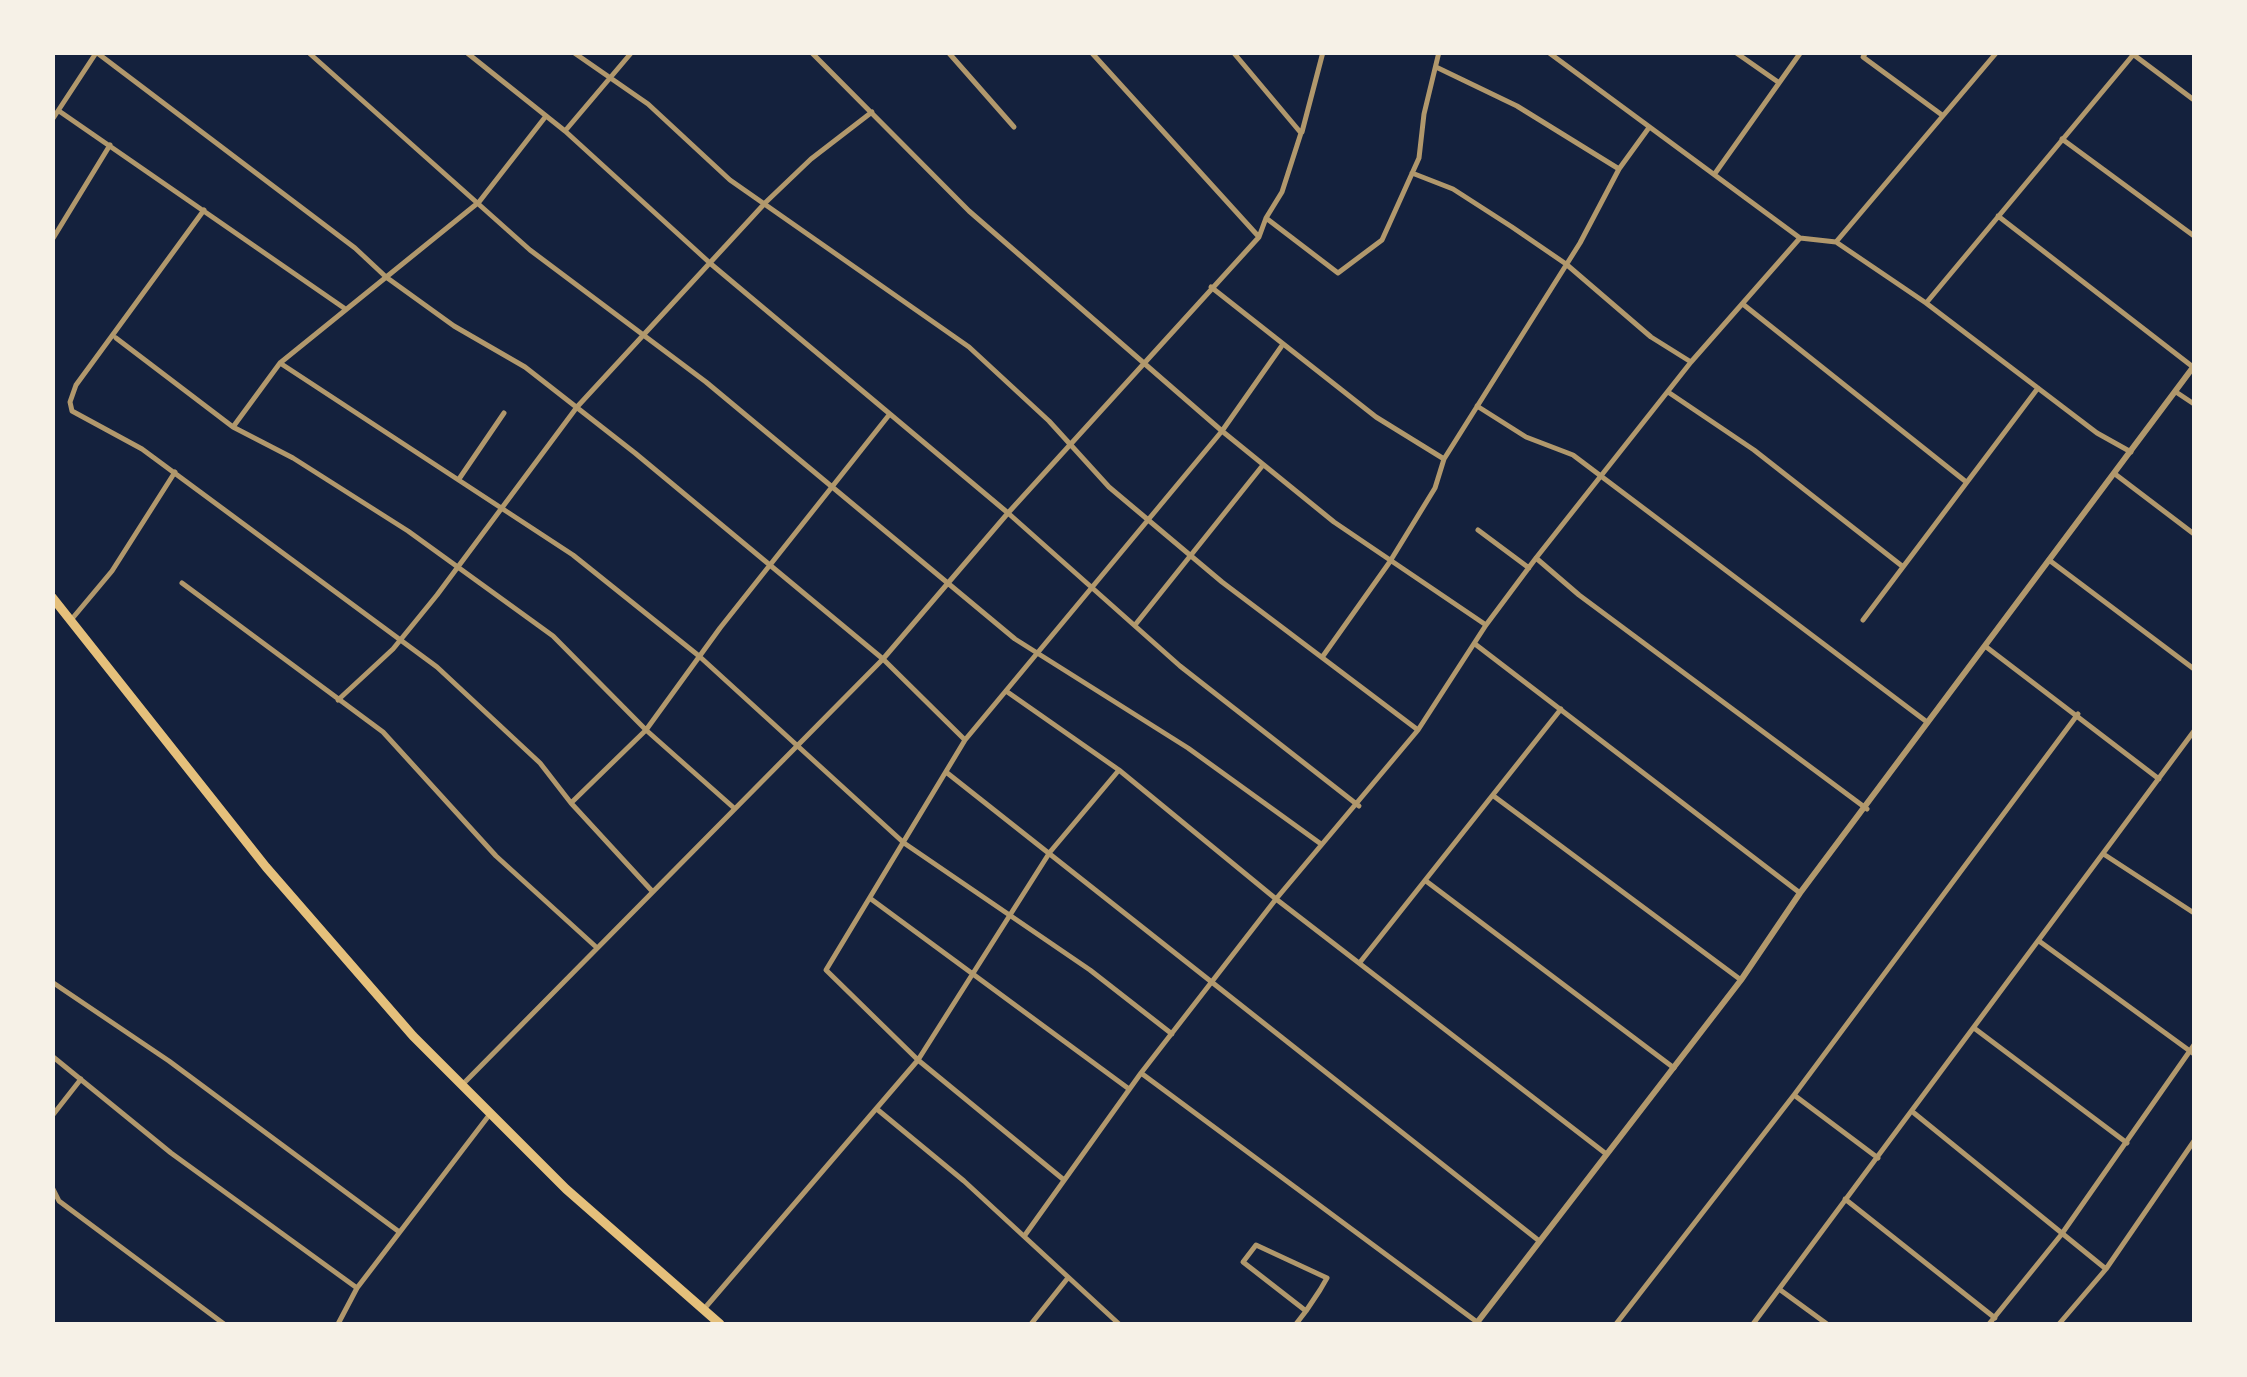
<!DOCTYPE html>
<style>
body{margin:0}
#map{position:relative;width:2247px;height:1377px;overflow:hidden;background:#14213d;font-family:Raleway,sans-serif}
canvas{display:block}
.frame{position:absolute;inset:0;border:55px solid #f6f1e7;pointer-events:none}
</style>
<div id="map">
<canvas width="2247" height="1377"></canvas>
<div class="frame"></div>
</div>
<script>
const c = document.querySelector('canvas').getContext('2d');
c.lineJoin = 'round';
const shape = rows => new Path2D(rows.map(r => 'M' + r).join(''));
function stroke(path, color, width, dash) { c.strokeStyle = color; c.lineWidth = width; c.lineCap = dash ? 'butt' : 'round'; c.setLineDash(dash || []); c.stroke(path); }
const minor = shape([
 [96,52,355,248,386,277,454,326,525,367,635,453,883,659,965,740],
 [308,52,530,250,706,382,1015,639,1188,748,1321,844],
 [466,52,565,131,711,264,1008,513,1180,666,1359,806],
 [573,52,648,104,730,180,969,347,1049,421,1109,487,1222,582,1418,730],
 [811,52,969,211,1222,431,1334,522,1486,625],
 [948,52,1014,127],
 [1091,52,1259,237],
 [1233,52,1301,133,1282,192,1266,218],
 [1548,52,1800,238,1836,242,1926,303,2097,433,2131,452],
 [1735,52,1778,82],
 [1866,52,1863,57,1942,115],
 [2130,52,2194,100],
 [1436,67,1517,106,1619,169],
 [59,111,344,308],
 [52,120,96,53],
 [565,131,632,52],
 [1302,132,1323,52],
 [2062,139,2194,236],
 [1716,172,1801,52],
 [1412,173,1453,189,1512,227,1566,264,1651,337,1691,362],
 [204,210,76,385,70,402,72,411,142,449,437,667,540,763,571,803,652,891],
 [1998,216,2193,367],
 [52,240,110,145],
 [1836,242,1997,52],
 [1211,287,1376,417,1444,459],
 [1927,302,2133,55],
 [1744,305,1965,481],
 [116,338,233,427,293,458,408,531,553,636,646,730,734,808],
 [280,363,573,555,699,656,904,843,1090,970,1172,1034],
 [1668,392,1754,450,1902,566],
 [2176,392,2194,404],
 [1477,406,1526,437,1573,455,1927,722],
 [233,427,280,363,479,202,546,116],
 [2115,474,2194,534],
 [459,479,504,413],
 [1478,530,1529,568],
 [1536,558,1579,595,1867,809],
 [2049,560,2194,669],
 [182,583,383,732,496,856,595,946],
 [71,620,112,571,175,472],
 [1863,620,2038,388],
 [1135,625,1263,465],
 [1475,644,1800,893],
 [1985,646,2159,779],
 [1323,656,1389,563,1435,488,1444,459,1580,243,1619,169,1648,129],
 [1006,691,1119,770,1276,899,1605,1153],
 [338,700,393,649,437,595,577,407,766,202,811,159,872,112],
 [946,772,1538,1240],
 [1495,797,1741,980],
 [571,803,646,730,720,628,889,415],
 [2105,855,2194,913],
 [1426,881,1674,1068],
 [871,899,1129,1089],
 [2039,941,2194,1054],
 [1361,961,1561,709],
 [52,982,169,1061,398,1231],
 [1974,1028,2127,1143],
 [52,1056,171,1153,357,1288],
 [1141,1073,1477,1322],
 [463,1084,883,659,1008,513,1259,237,1266,218,1338,273,1382,240,1419,158,1424,114,1439,52],
 [1794,1095,1878,1158],
 [878,1110,964,1181,1119,1324],
 [1914,1113,2106,1269],
 [52,1116,81,1079],
 [1064,1180,918,1060,826,970,965,740,1222,431,1281,347],
 [52,1187,59,1201,224,1324],
 [1845,1199,1995,1318],
 [1025,1235,1141,1073,1276,899,1418,730,1486,625,1536,558,1691,362,1800,238],
 [1779,1289,1827,1324],
 [704,1309,918,1060,1050,852,1119,770],
 [338,1324,357,1288,490,1114],
 [1031,1324,1067,1279],
 [1296,1324,1306,1311,1320,1290,1327,1278,1256,1245,1243,1262,1306,1311],
 [1616,1324,1794,1095,2078,714],
 [1753,1324,2194,731],
 [1989,1324,2061,1235,2194,1045],
 [2059,1324,2106,1269,2194,1141]
]);
const tertiary = shape([
 [1476,1324,1741,980,1800,893,2194,366]
]);
const trunk = shape([
 [52,597,266,867,413,1036,566,1189,720,1324]
]);
stroke(minor, '#b1986c', 5);
stroke(tertiary, '#b1986c', 6);
stroke(trunk, '#e5c07b', 9);
</script>
